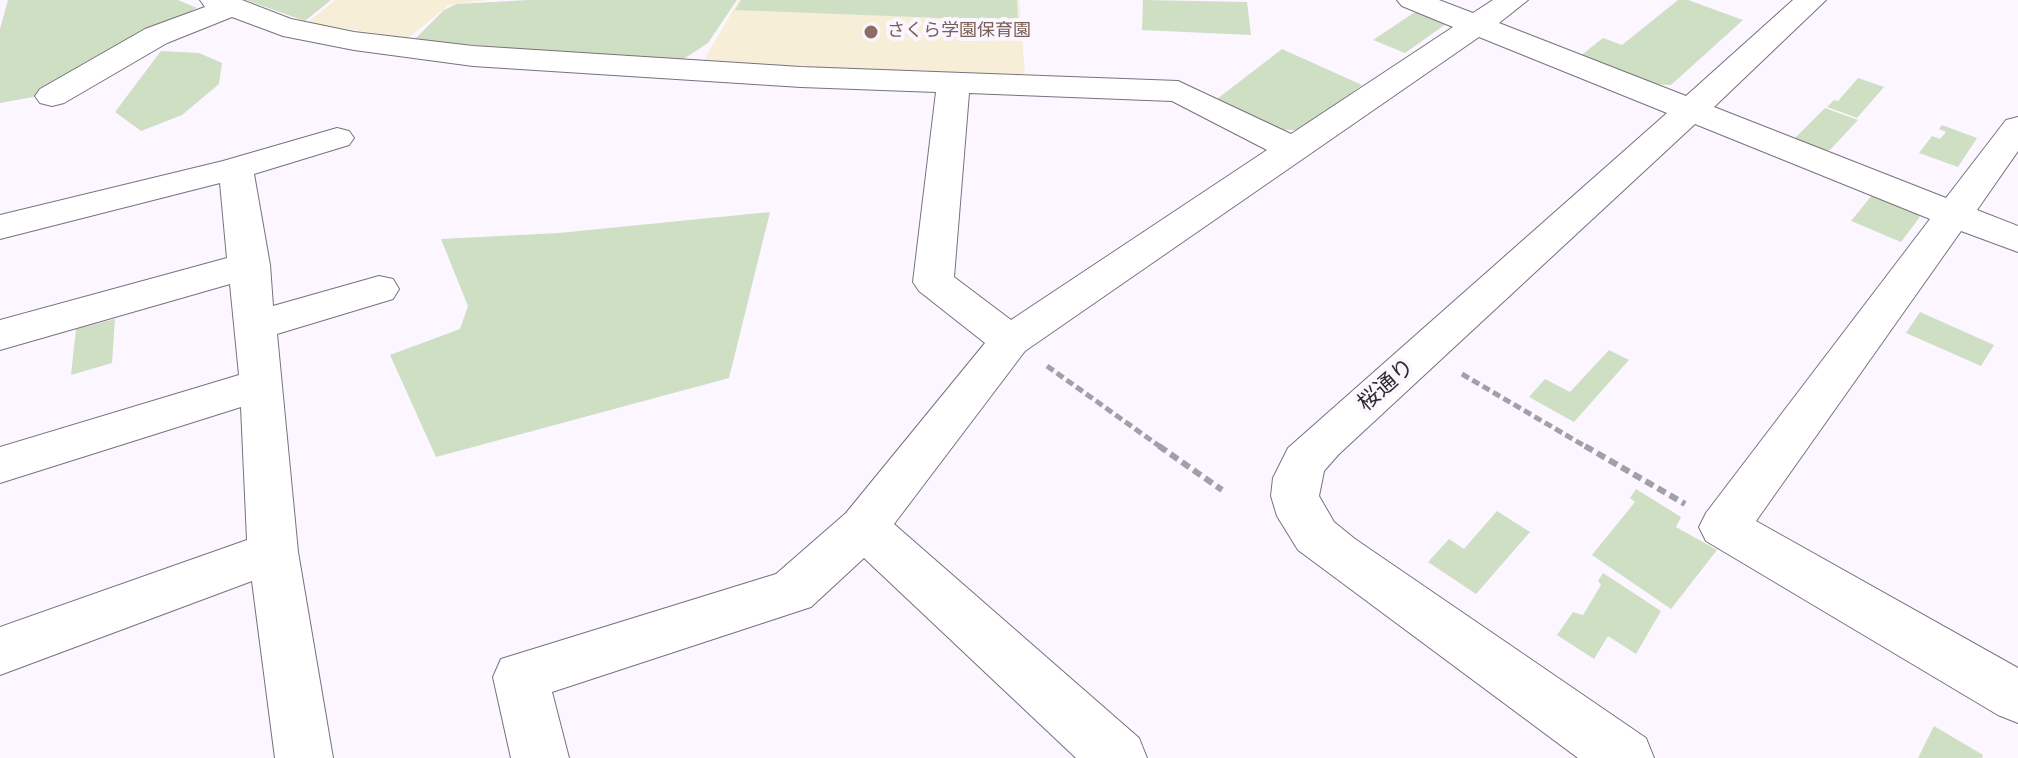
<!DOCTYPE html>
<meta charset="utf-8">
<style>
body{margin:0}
canvas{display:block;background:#fbf6ff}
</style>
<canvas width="2018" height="758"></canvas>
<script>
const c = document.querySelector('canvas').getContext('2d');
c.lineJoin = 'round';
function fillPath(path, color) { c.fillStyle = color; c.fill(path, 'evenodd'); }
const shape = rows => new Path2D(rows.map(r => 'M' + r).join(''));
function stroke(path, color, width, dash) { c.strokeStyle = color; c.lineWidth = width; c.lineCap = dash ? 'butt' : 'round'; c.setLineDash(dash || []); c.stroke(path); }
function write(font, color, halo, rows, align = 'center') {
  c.font = font + ' "Nunito Sans","Noto Sans JP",sans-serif'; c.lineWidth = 8; c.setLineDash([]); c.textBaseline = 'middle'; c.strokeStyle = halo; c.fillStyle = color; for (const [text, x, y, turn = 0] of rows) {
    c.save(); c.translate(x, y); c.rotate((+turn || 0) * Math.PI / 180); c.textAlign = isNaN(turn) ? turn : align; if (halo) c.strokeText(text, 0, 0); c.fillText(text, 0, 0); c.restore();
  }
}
const education = shape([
 [335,0,489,0,449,5,408,38,307,23],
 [739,0,1019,0,1025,74,701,65]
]);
const green = shape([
 [8,0,178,0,197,8,95,60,33,97,0,103,0,29],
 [246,0,331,0,305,21],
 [528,0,737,0,708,43,679,62,414,40,444,10,456,4],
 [741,0,1017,0,1018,21,735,10],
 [1143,0,1247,2,1251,35,1142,30],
 [1678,0,1688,0,1743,20,1671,85,1649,84,1579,57,1603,38,1622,45],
 [1415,12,1446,24,1405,53,1373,40],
 [1282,49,1362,85,1301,130,1281,130,1217,99],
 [161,51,199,53,222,63,219,84,182,115,141,131,115,112],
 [1858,78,1884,87,1857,118,1827,107,1834,100,1838,101],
 [1825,108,1858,120,1830,150,1822,150,1794,139],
 [1942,125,1977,138,1958,167,1919,153,1932,136,1940,139,1946,132,1939,129],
 [1873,194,1910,207,1920,217,1901,242,1851,221],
 [770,212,729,378,436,457,390,355,460,329,468,306,441,239,559,233],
 [1920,312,1994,345,1981,366,1906,333],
 [115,319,112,363,71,375,76,329],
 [1609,350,1629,360,1574,422,1529,397,1545,379,1570,392],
 [1636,489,1681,517,1676,527,1717,550,1671,609,1592,555,1635,502,1630,498],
 [1497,511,1530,532,1476,594,1428,562,1449,539,1464,549],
 [1603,573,1661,611,1636,654,1608,636,1594,659,1557,635,1573,612,1583,615,1601,585,1598,581],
 [1934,726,1983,755,1982,758,1918,758]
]);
const pathFar1 = shape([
 [1047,366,1162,448],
 [1462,374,1588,448]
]);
const path = shape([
 [1159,446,1222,490],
 [1585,446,1685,504]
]);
const minor = shape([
 [200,0,242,0,291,19,354,32,473,46,801,67,1178,81,1291,134,1453,27,1402,6,1397,0,1439,0,1473,13,1493,0,1528,0,1499,23,1686,96,1793,0,1826,0,1714,107,1946,198,2006,120,2018,117,2018,151,1977,210,2018,226,2018,252,1961,231,1756,521,2018,668,2018,723,1998,715,1706,541,1699,527,1706,513,1930,219,1695,124,1339,454,1324,471,1319,496,1334,522,1355,539,1646,738,1654,758,1578,758,1298,550,1277,516,1271,496,1273,478,1288,448,1667,113,1479,37,1025,351,894,524,1139,738,1147,758,1076,758,864,558,811,607,552,692,569,758,511,758,493,677,501,659,776,574,846,513,985,343,919,291,913,282,936,92,801,87,473,66,354,50,283,36,232,17,167,43,64,103,52,106,40,103,35,96,40,89,145,29,205,7,200,0],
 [969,93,1172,101,1267,150,1011,320,954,277,969,93],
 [337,128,349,131,354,138,349,145,254,174,270,265,273,306,379,276,393,279,399,289,393,299,277,334,298,552,333,758,275,758,252,581,0,675,0,627,247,540,241,407,0,483,0,447,239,375,230,284,0,350,0,320,227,258,220,183,0,239,0,215,223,161,337,128]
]);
const markers = [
 [871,32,8,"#8d6e63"]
];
const farEducationnames = [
 ["さくら学園保育園",887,32]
];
const streetNames = [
 ["桜通り",1387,386,-41]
];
fillPath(education, '#f7eed8');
fillPath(green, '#cfdfc4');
stroke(minor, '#77727b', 2);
stroke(pathFar1, '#a39fa6', 5, [8, 4]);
stroke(path, '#a39fa6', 6, [9, 5]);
fillPath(minor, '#fff');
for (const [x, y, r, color] of markers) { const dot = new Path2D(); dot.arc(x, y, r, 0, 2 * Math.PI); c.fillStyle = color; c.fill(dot); stroke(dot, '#fbf6ff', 3); }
write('18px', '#785e54', '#fbf6ff', farEducationnames, 'left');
write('22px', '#2f2d31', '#fbf6ff', streetNames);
</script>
